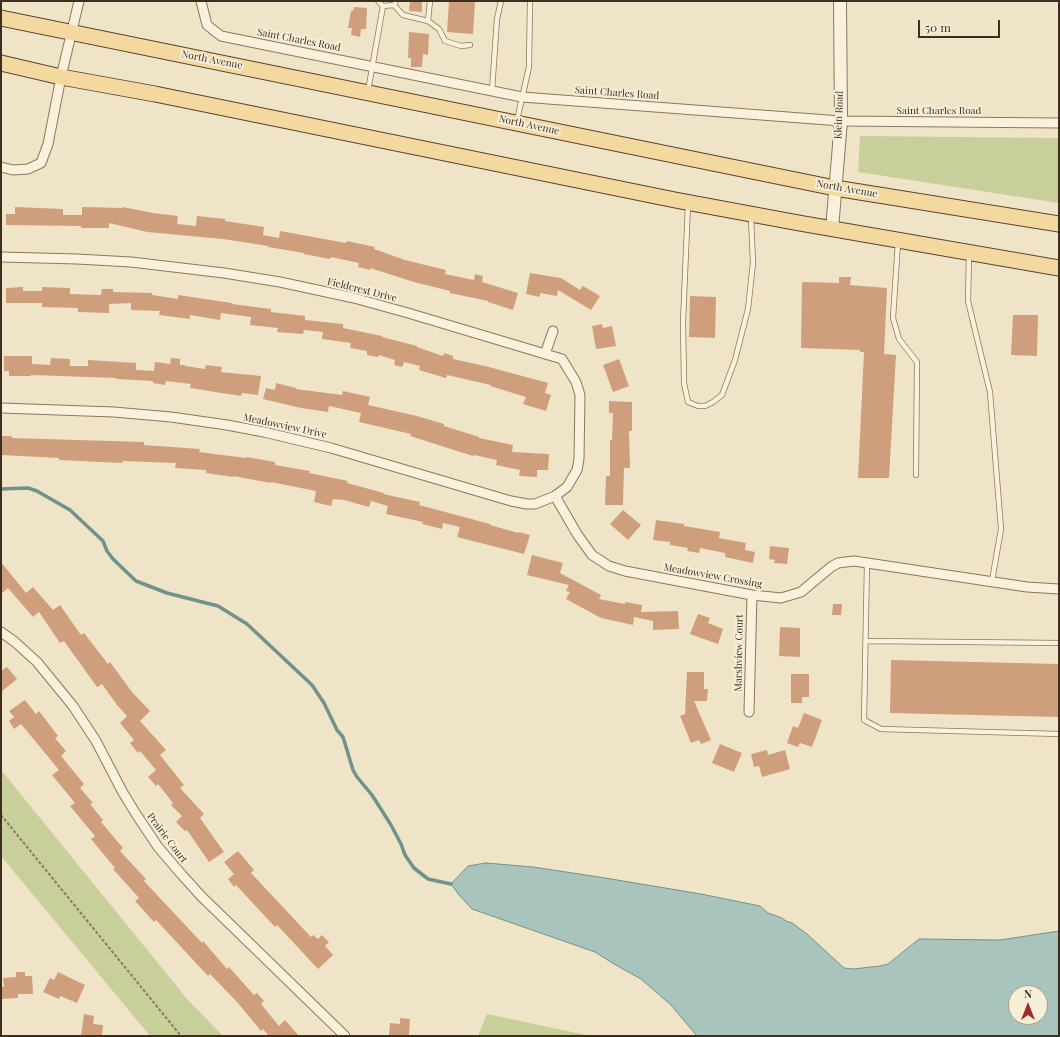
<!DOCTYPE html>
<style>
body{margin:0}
#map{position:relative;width:1060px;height:1037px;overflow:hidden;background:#f0e4c8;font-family:"Playfair Display",serif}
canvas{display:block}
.frame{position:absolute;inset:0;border:2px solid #3d2e20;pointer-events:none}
.north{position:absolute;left:1008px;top:985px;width:40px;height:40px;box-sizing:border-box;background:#f7eed8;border:1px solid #ada18e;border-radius:50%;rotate:0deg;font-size:11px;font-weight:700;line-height:16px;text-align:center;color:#3d2e20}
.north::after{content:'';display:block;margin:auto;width:14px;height:18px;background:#9e2a2b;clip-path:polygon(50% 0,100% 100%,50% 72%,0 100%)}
.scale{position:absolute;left:918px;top:20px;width:82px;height:18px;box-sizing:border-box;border:2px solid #3d2e20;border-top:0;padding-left:5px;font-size:12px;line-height:14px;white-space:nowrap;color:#3d2e20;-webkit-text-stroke:3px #f7eed8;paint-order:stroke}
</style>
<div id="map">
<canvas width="1060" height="1037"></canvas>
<div class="frame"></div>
<div class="north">N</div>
<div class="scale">50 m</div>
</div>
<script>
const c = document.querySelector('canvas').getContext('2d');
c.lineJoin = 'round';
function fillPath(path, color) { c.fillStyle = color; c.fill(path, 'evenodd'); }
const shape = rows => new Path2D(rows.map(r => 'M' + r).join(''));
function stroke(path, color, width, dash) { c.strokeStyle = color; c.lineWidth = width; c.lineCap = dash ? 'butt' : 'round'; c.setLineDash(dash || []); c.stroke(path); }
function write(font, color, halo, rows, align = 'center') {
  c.font = font + ' "Playfair Display",serif'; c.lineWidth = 4; c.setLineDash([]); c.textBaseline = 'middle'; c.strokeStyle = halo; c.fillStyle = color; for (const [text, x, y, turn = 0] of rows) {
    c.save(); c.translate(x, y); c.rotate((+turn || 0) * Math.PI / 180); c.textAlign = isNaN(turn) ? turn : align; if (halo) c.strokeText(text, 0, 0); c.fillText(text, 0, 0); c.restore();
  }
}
const green = shape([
 [860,136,1059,138,1059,203,858,172],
 [1,770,188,1000,223,1036,150,1036,1,856],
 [487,1014,591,1036,478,1036]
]);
const water = shape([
 [486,863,533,867,599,877,701,894,760,906,768,913,782,918,786,921,792,923,807,934,844,968,853,969,880,966,888,964,919,939,1000,940,1059,931,1059,1036,697,1036,671,1005,641,979,614,964,595,952,472,909,459,895,451,884,468,866,486,863],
 [1016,993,1040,993,1040,1017,1016,1017,1016,993]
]);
const stream = shape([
 [1,489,28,488,37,491,70,510,103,541,107,551,113,559,136,581,167,593,218,606,247,624,312,685,324,703,337,730,343,737,353,770,357,777,372,795,391,825,401,844,405,855,414,868,428,879,451,884]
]);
const building = shape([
 [410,1,422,1,422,12,409,11],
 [449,1,475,2,473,34,447,32],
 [354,7,367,8,366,29,361,29,360,37,351,35,352,28,348,28,351,11,353,11],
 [409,32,429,34,428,55,423,54,422,67,411,67,411,58,408,58],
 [15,207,63,209,63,215,82,215,82,207,123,208,123,207,153,213,178,216,177,224,196,226,197,216,225,219,225,221,264,227,263,235,279,238,280,231,346,243,347,241,375,247,374,249,405,260,446,270,445,274,474,280,475,274,483,276,482,282,518,293,513,310,488,302,488,301,450,293,450,291,414,282,370,268,370,270,358,267,359,263,331,257,330,259,304,254,304,253,268,247,268,246,223,239,147,232,109,223,109,228,81,228,81,226,6,225,6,214,15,214],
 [530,273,561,278,580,290,583,286,600,296,591,310,558,290,557,296,540,293,540,297,526,294],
 [839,277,851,277,850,285,887,288,884,354,896,355,889,478,858,478,864,352,860,352,860,350,801,348,802,282,839,283],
 [23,287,23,291,42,291,42,287,70,288,70,294,101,295,102,289,113,289,113,292,152,293,152,295,178,299,178,295,232,303,232,304,271,309,271,312,305,316,305,320,343,324,343,328,382,336,382,337,417,346,417,347,443,356,444,353,453,356,453,359,489,367,548,383,545,393,551,395,546,411,523,404,526,397,490,386,491,385,447,375,446,378,419,370,420,366,404,362,402,367,394,365,395,360,379,355,378,357,367,355,367,351,350,348,351,343,322,339,323,332,304,330,303,334,277,332,278,328,250,325,251,317,221,313,220,320,190,315,190,319,159,315,160,311,131,310,131,303,109,304,109,313,78,312,78,308,42,307,42,303,6,303,6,288],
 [690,296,716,297,715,338,689,337],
 [1013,315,1038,315,1037,356,1011,355],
 [602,324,603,328,612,326,616,346,596,349,592,326],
 [4,356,32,356,32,364,50,365,51,358,70,359,70,366,88,366,88,360,136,363,136,370,154,371,155,362,170,364,171,358,180,359,180,365,185,365,185,366,205,369,206,365,222,367,221,372,261,376,258,395,242,393,241,396,190,388,191,384,166,381,165,385,153,383,153,381,116,379,116,378,31,375,31,376,9,376,9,371,4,371],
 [619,359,629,386,613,392,603,365],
 [276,383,296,388,296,389,342,395,343,391,370,397,368,405,417,416,444,424,444,426,479,437,479,438,513,445,512,452,549,454,548,470,537,470,537,477,519,476,520,470,496,465,497,460,474,455,473,456,410,436,411,434,359,422,361,413,329,406,328,412,301,408,263,399,266,388,275,390],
 [609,401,632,402,632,431,629,431,630,468,624,468,623,505,605,505,606,476,610,476,610,440,612,440,613,413,609,413],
 [1,436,12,436,12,438,144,442,144,445,200,449,199,452,246,458,247,457,275,462,275,465,310,471,309,473,348,481,347,483,384,493,383,494,420,502,419,505,490,524,490,525,518,533,519,532,530,535,524,554,457,537,460,527,443,523,442,529,422,524,423,522,386,514,388,506,371,501,369,507,344,500,333,499,331,506,314,502,316,491,271,482,271,483,233,476,233,477,206,473,206,470,175,468,176,463,123,461,122,463,59,460,59,458,1,455],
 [623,510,641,525,628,540,610,524],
 [656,520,684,524,684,526,720,532,719,538,746,543,745,550,755,552,753,563,725,557,725,553,700,548,699,553,687,551,688,548,670,545,670,542,653,540],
 [770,546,789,548,787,564,774,563,775,560,769,559],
 [532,555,563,563,560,573,601,595,599,599,625,604,625,602,642,605,641,612,678,611,679,629,653,630,653,621,634,617,633,625,601,618,566,599,570,592,566,591,569,585,527,575],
 [1,562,26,593,33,587,53,610,60,605,81,635,84,633,108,664,110,662,132,692,150,711,140,721,166,750,160,755,184,785,180,788,204,814,200,818,224,852,209,862,187,830,185,831,176,822,182,816,171,805,173,803,158,784,156,786,148,777,156,770,140,751,138,753,130,743,134,740,120,723,127,716,117,705,102,684,97,687,64,641,60,643,39,612,33,617,8,588,1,594],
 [833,604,842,604,841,615,832,615],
 [698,614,710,618,708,623,723,629,718,644,690,634],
 [780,627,800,628,800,657,779,656],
 [891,660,1059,664,1059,717,890,713],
 [7,667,17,679,1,692,1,671],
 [687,672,704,672,704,689,708,689,707,701,694,701,711,740,701,744,699,740,691,743,680,716,685,714],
 [791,674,809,674,809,697,802,697,802,703,791,703],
 [25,700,36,714,39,711,58,736,55,738,66,751,61,756,84,784,80,788,93,803,90,804,103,820,101,822,123,848,120,851,146,879,144,881,202,943,203,941,227,969,229,967,254,995,257,993,264,1001,261,1004,279,1026,285,1020,299,1036,269,1036,263,1029,261,1031,237,1002,210,974,208,976,156,920,154,922,135,901,139,898,113,869,115,868,91,839,95,836,70,806,75,803,52,775,59,770,21,724,14,729,9,721,14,717,9,711],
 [804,713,822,720,812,747,800,743,798,747,787,743,793,726,798,728],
 [720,744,742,753,734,772,712,763],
 [767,750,768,755,785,750,790,769,762,777,759,766,754,767,751,754],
 [238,851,254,870,251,873,311,937,313,935,318,939,322,935,329,942,325,946,333,955,318,969,292,941,277,925,275,927,236,885,234,887,228,879,234,874,224,862],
 [16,972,25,972,25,976,32,976,33,994,18,994,18,998,1,999,1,987,4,987,3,978,16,977],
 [58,972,85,985,77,1003,60,996,59,999,43,992,50,978,54,980],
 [84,1014,94,1016,93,1024,103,1025,102,1036,81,1036],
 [400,1018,410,1019,409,1036,389,1036,390,1023,400,1024]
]);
const path = shape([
 [1,815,181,1036]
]);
const service = shape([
 [394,5,403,15,428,21,439,29,445,41,461,46,470,45],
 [383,6,394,5,396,1],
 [428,21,430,1],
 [492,90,497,19,501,1],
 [368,91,383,6,378,1],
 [517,120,529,67,530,1],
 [688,204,683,322,684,383,688,402,698,406,705,406,713,402,722,395,735,360,748,309,753,263,751,217],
 [898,242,893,318,899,339,917,362,916,475],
 [969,254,968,301,990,392,1001,529,992,581],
 [867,563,864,720,881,729,1059,734],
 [866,641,1059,643]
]);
const minor = shape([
 [201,1,207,25,221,36,522,97,841,121,1059,123],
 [1,167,13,170,28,169,41,163,48,144,61,77,79,1],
 [1,257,77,259,131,262,224,273,280,282,354,298,408,313,562,359,576,382,580,395,579,459,577,470,567,487,555,496,535,504,527,504,511,501,331,448,264,432,227,425,171,417,114,412,1,408],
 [545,354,553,331],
 [555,496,577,534,592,555,609,566,625,571,752,595,781,598,801,592,831,567,838,563,854,561,1027,587,1059,589],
 [1,632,15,642,37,662,73,706,96,741,122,791,136,814,158,847,182,875,201,896,345,1036],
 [749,712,752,595]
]);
const tertiary = shape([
 [832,229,841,121,840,1]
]);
const primary = shape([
 [1,18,835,188,1059,224],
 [1,63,61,77,155,94,675,200,799,223,1059,268]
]);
const streetNames = [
 ["Saint Charles Road",299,40,11],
 ["North Avenue",212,60,11],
 ["Saint Charles Road",617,93,4],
 ["Saint Charles Road",939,111],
 ["Klein Road",839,115,-88],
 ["North Avenue",529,125,12],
 ["North Avenue",847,189,10],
 ["Fieldcrest Drive",362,290,14],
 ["Meadowview Drive",285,426,12],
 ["Meadowview Crossing",713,576,10],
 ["Marshview Court",739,653,-89],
 ["Prairie Court",167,838,53]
];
fillPath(green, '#c9cf9b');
fillPath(water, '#a9c4bc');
stroke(water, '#6f938a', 1);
stroke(stream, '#6f938a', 3.5);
fillPath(building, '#cf9f7d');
stroke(service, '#8d765c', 6);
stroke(minor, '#8d765c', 11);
stroke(tertiary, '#8d765c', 14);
stroke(primary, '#5b4430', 17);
stroke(path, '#8d765c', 2, [3, 2]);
stroke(service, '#faf1dc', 4.5);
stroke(minor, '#faf1dc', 9);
stroke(tertiary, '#faf1dc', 12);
stroke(primary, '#f3d9a0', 15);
write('10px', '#3d2e20', '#f7eed8', streetNames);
</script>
